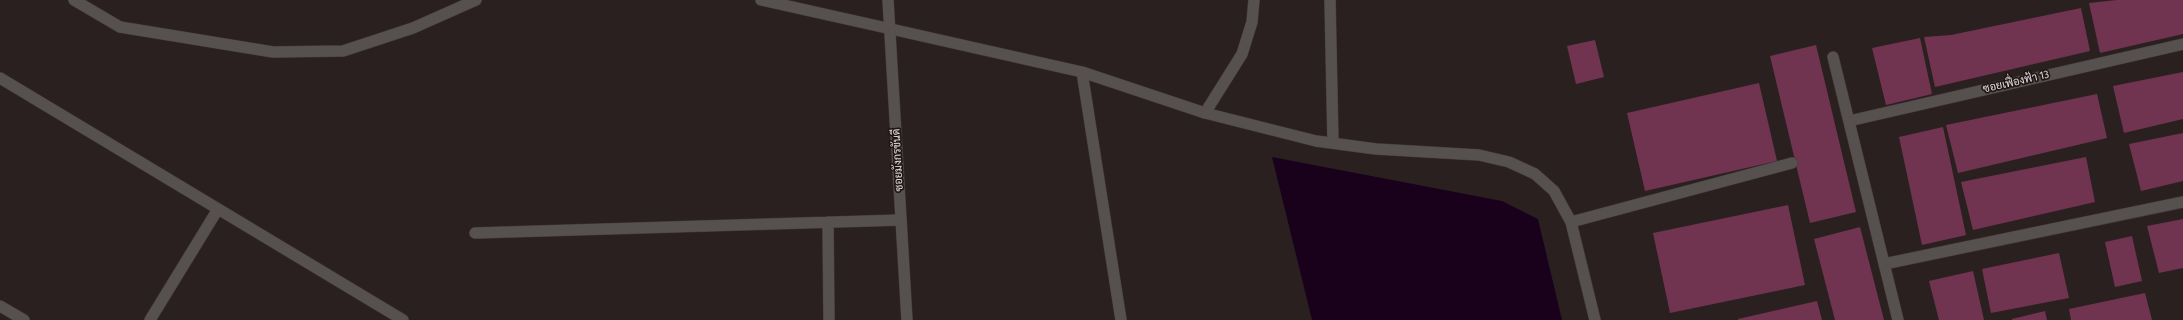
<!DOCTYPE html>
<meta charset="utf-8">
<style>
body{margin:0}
canvas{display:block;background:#2a201f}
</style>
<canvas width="2183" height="320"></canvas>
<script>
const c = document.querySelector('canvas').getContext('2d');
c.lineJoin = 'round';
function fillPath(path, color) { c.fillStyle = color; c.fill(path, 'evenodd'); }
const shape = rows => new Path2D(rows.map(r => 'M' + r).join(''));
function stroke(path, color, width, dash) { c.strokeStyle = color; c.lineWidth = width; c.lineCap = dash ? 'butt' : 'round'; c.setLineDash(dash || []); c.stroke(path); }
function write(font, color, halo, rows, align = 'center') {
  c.font = font + ' "Fira Sans Condensed",Sarabun,sans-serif'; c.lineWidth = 3.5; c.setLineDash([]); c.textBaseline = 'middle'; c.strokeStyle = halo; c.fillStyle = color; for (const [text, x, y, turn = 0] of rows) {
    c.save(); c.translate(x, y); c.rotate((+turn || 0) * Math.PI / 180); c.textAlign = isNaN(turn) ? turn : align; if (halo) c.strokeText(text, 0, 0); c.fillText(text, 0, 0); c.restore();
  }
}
const water = shape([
 [1272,157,1502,201,1538,219,1562,320,1312,320]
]);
const building = shape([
 [2117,0,2183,0,2183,34,2100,53,2089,3],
 [2081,8,2090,51,1935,87,1924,37,1951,35],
 [1920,38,1932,94,1886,105,1872,48],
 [1595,40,1604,77,1576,84,1567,46],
 [1816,45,1856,212,1810,223,1770,56],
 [2183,72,2183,119,2124,133,2113,86],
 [1759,83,1777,161,1645,191,1627,113],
 [2097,94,2107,138,1958,173,1946,125],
 [1943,127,1966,235,1922,245,1899,137],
 [2183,133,2183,181,2141,191,2129,144],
 [2086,157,2095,202,1973,230,1961,182],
 [1788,205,1805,285,1670,313,1653,233],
 [2183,219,2183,268,2159,273,2147,226],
 [1860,227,1884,320,1835,320,1814,239],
 [2132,236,2142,281,2115,287,2105,242],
 [2059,253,2069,298,1991,313,1982,269],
 [1973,271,1984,320,1939,320,1929,281],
 [2145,293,2152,320,2071,320,2069,309],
 [1817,301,1822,320,1738,320,1738,319],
 [2045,311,2047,320,2012,320,2012,319]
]);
const service = shape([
 [74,0,120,27,273,52,343,51,413,28,476,0],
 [761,0,891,29],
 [1330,0,1333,143],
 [1205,113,1242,54,1252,22,1254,0],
 [828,222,829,320],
 [1571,222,1792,163],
 [475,233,901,220]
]);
const minor = shape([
 [891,29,1082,72,1205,113,1316,141,1376,149,1479,155,1509,162,1535,174,1554,191,1571,222,1595,320],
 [1833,57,1898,320],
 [1082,72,1121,320],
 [0,78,403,320],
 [1849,121,2183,44],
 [1884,264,2183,202],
 [0,306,24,320],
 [150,320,218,209]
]);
const tertiary = shape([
 [888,0,907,320]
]);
const streetNames = [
 ["ซอยเฟื่องฟ้า 13",2016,82,-13],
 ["ซอยมังกรขันดี",898,160,-93]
];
fillPath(water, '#19001b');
fillPath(building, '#703350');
stroke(service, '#443a39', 12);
stroke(minor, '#443a39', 12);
stroke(tertiary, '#443a39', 12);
stroke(service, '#56514f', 11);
stroke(minor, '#56514f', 11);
stroke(tertiary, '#56514f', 11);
write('11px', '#e1d9d9', '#201616', streetNames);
</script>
